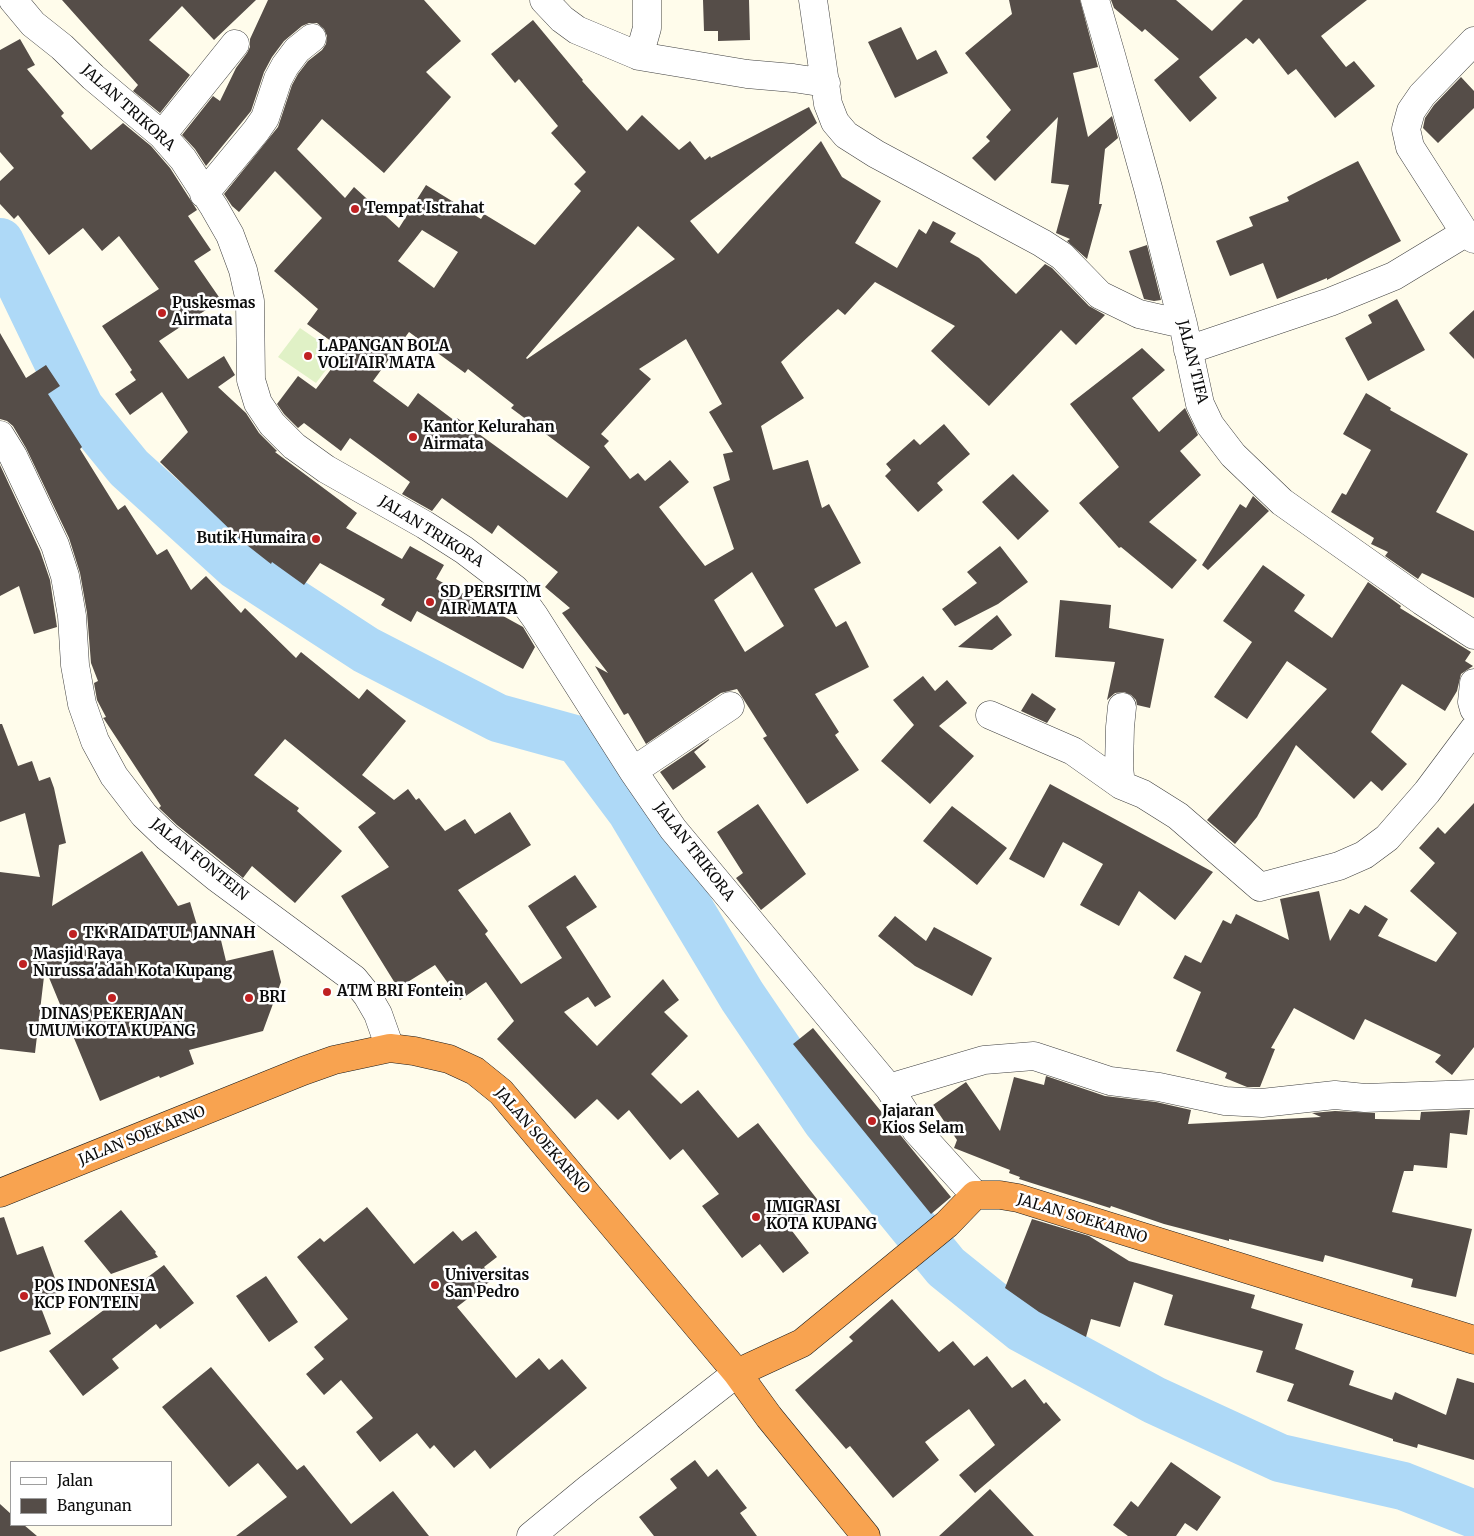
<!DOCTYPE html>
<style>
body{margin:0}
#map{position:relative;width:1474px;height:1536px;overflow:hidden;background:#fffceb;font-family:Merriweather,serif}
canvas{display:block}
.legend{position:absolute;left:10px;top:1461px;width:162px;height:65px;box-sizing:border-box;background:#fff;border:1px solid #9e9e9e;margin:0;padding:6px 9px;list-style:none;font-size:15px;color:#0c0c0c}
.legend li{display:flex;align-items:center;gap:10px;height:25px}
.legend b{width:25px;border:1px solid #9e9e9e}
</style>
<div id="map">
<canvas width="1474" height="1536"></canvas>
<ul class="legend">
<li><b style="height:6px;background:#fff"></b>Jalan</li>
<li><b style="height:14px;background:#554d48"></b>Bangunan</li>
</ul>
</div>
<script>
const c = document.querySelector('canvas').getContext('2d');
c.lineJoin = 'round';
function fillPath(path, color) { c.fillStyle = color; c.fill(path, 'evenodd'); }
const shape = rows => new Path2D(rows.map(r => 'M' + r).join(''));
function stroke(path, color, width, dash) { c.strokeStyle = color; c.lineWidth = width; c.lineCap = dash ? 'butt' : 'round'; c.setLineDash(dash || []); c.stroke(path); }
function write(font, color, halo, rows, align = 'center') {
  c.font = font + ' Merriweather,serif'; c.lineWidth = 5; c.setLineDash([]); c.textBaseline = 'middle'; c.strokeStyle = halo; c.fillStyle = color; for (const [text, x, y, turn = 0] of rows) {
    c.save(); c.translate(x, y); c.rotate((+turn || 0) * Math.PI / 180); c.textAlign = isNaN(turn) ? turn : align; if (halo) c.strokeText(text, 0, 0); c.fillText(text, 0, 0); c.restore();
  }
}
const pitch = shape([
 [300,328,338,354,316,383,278,357]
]);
const river = shape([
 [0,242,80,408,129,468,237,566,366,650,498,718,578,740,631,811,742,996,826,1120,946,1267,1023,1329,1154,1400,1280,1458,1403,1486,1474,1514]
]);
const building = shape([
 [62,0,256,0,214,40,182,6,149,40,190,75,160,113,133,91,138,85],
 [268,0,424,0,461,41,426,72,451,97,384,173,322,119,297,149,345,198,354,187,399,228,426,185,481,219,484,214,535,245,581,191,574,184,586,172,551,133,558,126,519,79,515,83,491,54,533,20,583,80,582,81,627,131,642,115,679,150,690,141,705,160,710,156,711,158,809,107,817,123,690,221,718,254,821,141,842,177,881,201,855,243,897,268,919,229,926,234,933,221,956,233,950,242,979,258,1016,294,1045,264,1052,268,1089,306,1105,315,1076,345,1061,330,989,406,931,351,955,326,875,282,845,315,838,309,781,362,804,398,761,426,773,470,808,460,822,508,829,504,861,563,814,589,836,627,846,621,869,667,815,694,839,732,835,735,859,770,807,804,763,738,767,736,737,689,721,693,646,744,628,713,624,715,595,666,608,673,562,613,570,608,545,587,558,572,498,525,492,534,442,498,432,511,402,494,410,482,350,438,341,451,304,423,298,428,284,414,277,404,298,376,316,389,345,351,307,324,318,309,274,271,322,218,275,171,239,212,232,206,224,194,278,127,292,85,298,74,308,61,322,50,326,44,327,36,324,29,317,23,309,23,302,26,284,41,272,57,264,72,251,111,206,166,195,149,182,135,213,96,220,101,236,68,247,53,250,47,250,39],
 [638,226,675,259,527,359,526,358],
 [422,230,458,252,434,288,398,261],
 [409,332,465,373,468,369,514,405,511,408,590,467,567,498,457,418,455,421,418,393,408,407,373,381],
 [686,339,722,404,709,412,733,452,723,454,730,480,713,487,734,549,705,566,659,507,689,482,670,460,645,481,638,473,630,479,604,446,609,441,601,434,651,379,639,369],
 [752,572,784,626,745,652,714,600],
 [703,0,749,0,750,40,718,41,718,31,704,31],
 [1009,0,1080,0,1098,67,1073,73,1088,137,1112,116,1118,138,1105,149,1099,204,1102,204,1087,259,1067,241,1070,239,1056,233,1069,185,1051,183,1058,117,995,181,972,158,990,141,986,137,1011,110,965,53,1012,14],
 [1111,0,1176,0,1212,31,1243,0,1367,0,1321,36,1346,67,1354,61,1375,86,1335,118,1296,69,1288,75,1259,38,1253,44,1246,38,1199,77,1217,98,1190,122,1154,80,1179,59,1145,29,1142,32,1114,8],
 [901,27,917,60,936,50,948,73,895,98,868,42],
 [20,39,35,65,27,69,64,113,61,116,91,150,123,123,151,146,170,168,197,210,188,216,211,250,194,261,221,300,159,341,188,379,224,356,235,375,218,387,246,413,259,433,277,451,275,452,357,513,346,528,402,559,410,546,444,565,436,579,523,627,535,647,523,669,417,611,411,622,381,605,385,599,320,563,304,585,272,562,271,564,243,542,160,462,188,432,162,392,130,415,115,394,136,380,130,372,132,370,102,326,159,289,119,236,102,251,83,228,49,255,18,215,14,219,0,204,0,181,14,168,0,152,0,50],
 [1461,77,1474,91,1474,108,1438,143,1423,128,1425,118,1434,105],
 [1358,161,1401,241,1327,280,1327,278,1277,299,1263,263,1230,276,1216,241,1253,226,1249,217,1289,201,1287,197],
 [1147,245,1161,300,1154,301,1144,299,1129,251],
 [1397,299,1425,350,1368,381,1345,338,1372,323,1368,315],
 [1474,310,1474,359,1449,333],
 [0,333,26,378,46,365,60,386,48,394,82,447,80,449,118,510,125,505,157,555,167,549,191,590,206,576,241,613,245,608,296,658,301,652,359,699,367,689,406,721,362,775,394,800,408,789,416,800,419,798,445,831,465,819,475,834,510,812,531,845,458,890,488,931,485,934,521,984,562,958,528,906,575,875,597,907,566,927,611,997,595,1007,588,997,564,1012,597,1046,663,979,679,1000,664,1012,688,1036,651,1074,681,1104,698,1090,738,1138,758,1123,820,1203,789,1227,809,1253,783,1273,760,1244,742,1258,702,1206,719,1194,683,1149,670,1160,629,1110,618,1120,597,1099,575,1119,497,1039,514,1021,486,982,460,1000,435,965,398,988,341,896,389,867,358,827,376,813,285,739,254,775,299,808,297,811,342,851,295,903,252,866,243,878,177,825,159,808,161,806,104,719,103,718,106,717,97,700,94,683,98,681,91,663,87,613,80,573,69,538,26,448,13,426,7,421,0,419],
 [1142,348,1165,370,1132,398,1159,432,1185,408,1198,435,1180,451,1201,475,1149,522,1197,560,1172,589,1121,547,1119,548,1079,503,1119,467,1070,404],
 [1366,393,1391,408,1390,410,1468,454,1436,512,1474,531,1474,598,1422,573,1418,579,1385,556,1388,552,1371,544,1374,538,1331,512,1342,493,1346,495,1371,450,1343,434],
 [944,424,970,454,937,483,943,490,918,512,885,476,891,470,886,464,914,439,920,445],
 [0,465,40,551,50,580,57,627,34,634,19,586,0,596],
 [1013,474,1049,511,1018,540,982,502],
 [1253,496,1269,511,1208,570,1202,565,1240,504,1246,508],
 [1000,546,1028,582,998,604,955,626,942,609,977,583,967,572],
 [1263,565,1305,595,1294,611,1332,638,1368,582,1401,606,1400,608,1471,652,1465,661,1473,666,1461,674,1457,691,1445,711,1402,684,1371,732,1407,764,1382,791,1371,781,1354,799,1296,745,1257,817,1235,844,1207,820,1327,689,1287,661,1247,719,1214,697,1252,642,1223,621],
 [1060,600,1111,605,1109,628,1164,639,1150,708,1137,705,1136,700,1131,695,1124,692,1115,693,1107,700,1115,662,1055,657],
 [997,615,1012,635,992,650,958,647],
 [923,676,935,691,947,680,967,703,939,726,974,756,930,804,881,761,914,725,893,700],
 [1032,693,1056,709,1047,723,1021,711],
 [0,724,2,724,18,766,32,761,39,781,50,777,54,788,66,843,59,845,52,906,142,851,178,906,190,902,200,935,219,932,226,961,273,950,281,982,263,1031,189,1050,194,1064,160,1078,159,1076,100,1101,45,968,35,1053,0,1049,0,872,40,877,25,813,0,822],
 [709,739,709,740,694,752,706,767,673,790,660,772],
 [1050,784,1213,872,1175,920,1139,891,1119,926,1080,905,1103,864,1063,842,1044,878,1009,859],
 [1474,803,1474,1047,1452,1075,1435,1062,1441,1055,1365,1019,1354,1040,1294,1008,1271,1048,1275,1049,1260,1087,1247,1087,1225,1078,1227,1073,1176,1051,1201,992,1173,978,1185,955,1201,963,1223,920,1231,924,1236,914,1289,940,1280,899,1319,891,1330,941,1350,909,1359,914,1365,905,1388,919,1378,936,1436,962,1457,933,1410,891,1435,863,1419,848,1438,827,1445,834],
 [758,804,806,874,761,910,736,878,743,873,717,832],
 [952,806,1007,848,977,885,923,841],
 [895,916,926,941,934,927,992,958,972,996,915,966,878,936],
 [813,1028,951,1197,931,1214,793,1044],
 [1046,1076,1105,1096,1156,1102,1191,1110,1188,1124,1321,1117,1312,1113,1335,1111,1375,1113,1375,1119,1420,1120,1421,1112,1470,1110,1467,1135,1450,1133,1447,1168,1414,1165,1413,1171,1404,1171,1392,1212,1472,1229,1456,1297,1411,1287,1413,1279,1325,1255,1323,1262,1229,1239,1229,1241,1164,1224,1111,1206,1110,1208,1019,1179,1020,1177,1009,1173,1010,1170,954,1148,957,1140,933,1105,966,1082,1000,1131,1014,1077,1044,1085],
 [367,1207,414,1264,453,1231,462,1241,476,1231,497,1257,484,1267,493,1279,457,1307,516,1378,539,1358,549,1370,562,1359,587,1388,490,1469,475,1450,454,1468,434,1445,430,1449,417,1433,380,1462,356,1432,373,1418,341,1380,324,1395,306,1374,324,1359,314,1347,348,1319,297,1257,320,1238,324,1242],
 [121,1210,156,1252,155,1253,158,1257,111,1274,84,1241],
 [4,1217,17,1255,43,1246,60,1292,38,1300,51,1334,0,1352,0,1218],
 [1032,1219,1089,1236,1129,1261,1255,1295,1251,1308,1303,1324,1295,1349,1354,1371,1349,1385,1392,1400,1395,1392,1446,1415,1457,1378,1474,1383,1474,1460,1418,1444,1417,1448,1393,1441,1393,1439,1287,1401,1294,1384,1256,1372,1263,1351,1164,1325,1173,1295,1134,1282,1120,1327,1091,1319,1086,1337,1039,1312,1005,1288],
 [164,1265,194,1303,160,1329,156,1324,112,1359,119,1368,83,1396,49,1351],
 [266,1276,298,1322,269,1342,236,1296],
 [892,1299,939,1352,953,1341,974,1366,987,1356,1012,1388,1025,1379,1044,1404,1046,1402,1061,1420,975,1493,959,1475,995,1445,969,1409,925,1442,939,1460,893,1498,850,1446,846,1449,795,1390,853,1341,849,1337],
 [211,1367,297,1470,304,1465,351,1524,393,1491,429,1536,236,1536,287,1497,258,1463,229,1487,162,1407],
 [695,1460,708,1477,717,1469,747,1508,740,1513,757,1536,654,1536,639,1517,677,1488,670,1479],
 [1171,1462,1221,1497,1197,1531,1185,1523,1176,1536,1128,1536,1113,1525,1131,1501,1138,1507],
 [990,1489,1034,1536,939,1536],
 [0,1504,11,1514,11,1525,24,1525,37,1536,0,1536]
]);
const minor = shape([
 [13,0,33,24,62,47,93,77,162,135,183,159,214,207,230,235,243,270,250,301,251,380,258,403,272,424,294,446,326,469,425,525,464,550,515,589,535,617,633,771,673,829,889,1088,916,1130,975,1195],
 [544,0,562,19,577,30,639,56,647,28,647,0],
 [813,0,828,104,835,122,846,135,876,154,1042,243,1062,256,1100,295,1139,314,1183,324],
 [1095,0,1111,55,1148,188,1183,324,1200,404,1210,425,1233,455,1282,502,1422,601,1474,635],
 [1474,41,1422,95,1411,111,1406,129,1410,147,1465,233,1474,239],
 [639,56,747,74,793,78,826,83],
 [162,135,235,44],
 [204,194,256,131,265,118,278,79,285,66,297,50,312,38],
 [1188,350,1330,302,1394,276,1465,233],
 [0,435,13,456,55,545,65,576,72,616,75,665,82,704,95,741,114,776,144,815,167,837,216,877,354,979,367,995,378,1014,390,1048],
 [1474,683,1472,702,1474,709],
 [990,715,1073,751,1121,785,1143,794,1178,816,1260,887,1339,866,1364,855,1387,838,1427,792,1474,729],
 [633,771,730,706],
 [1121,785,1119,767,1120,727,1122,707],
 [889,1088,984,1060,1034,1056,1110,1081,1159,1087,1225,1101,1262,1103,1335,1095,1365,1098,1474,1094],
 [531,1536,588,1489,737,1373]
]);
const highway = shape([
 [0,1193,303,1071,334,1060,390,1048,414,1051,449,1059,475,1071,501,1092,737,1373,769,1417,866,1536],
 [737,1373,802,1343,947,1224,975,1195,1000,1195,1018,1198,1474,1340]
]);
const markers = [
 [355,209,5,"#bf2122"],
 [162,313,5,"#bf2122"],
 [308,356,5,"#bf2122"],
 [413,437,5,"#bf2122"],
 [316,539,5,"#bf2122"],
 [430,602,5,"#bf2122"],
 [73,934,5,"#bf2122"],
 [23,964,5,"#bf2122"],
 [327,992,5,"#bf2122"],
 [112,998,5,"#bf2122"],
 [249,998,5,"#bf2122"],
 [872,1121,5,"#bf2122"],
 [756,1217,5,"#bf2122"],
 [435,1285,5,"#bf2122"],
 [24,1296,5,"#bf2122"]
];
const streetNames = [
 ["JALAN TRIKORA",128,108,42],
 ["JALAN TIFA",1192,362,76],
 ["JALAN TRIKORA",431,532,32],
 ["JALAN TRIKORA",694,852,52],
 ["JALAN FONTEIN",199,860,39],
 ["JALAN SOEKARNO",142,1136,-22],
 ["JALAN SOEKARNO",542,1141,49],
 ["JALAN SOEKARNO",1082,1219,17]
];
const poiNames = [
 ["Tempat Istrahat",365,209],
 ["Puskesmas",172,304],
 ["Airmata",172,321],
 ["LAPANGAN BOLA",318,347],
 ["VOLI AIR MATA",318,364],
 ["Kantor Kelurahan",423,428],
 ["Airmata",423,445],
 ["Butik Humaira",306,539,"right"],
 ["SD PERSITIM",440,593],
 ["AIR MATA",440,610],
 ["TK RAIDATUL JANNAH",83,934],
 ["Masjid Raya",33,955],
 ["Nurussa'adah Kota Kupang",33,972],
 ["ATM BRI Fontein",337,992],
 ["BRI",259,998],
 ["DINAS PEKERJAAN",112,1015,"center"],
 ["UMUM KOTA KUPANG",112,1032,"center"],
 ["Jajaran",882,1112],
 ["Kios Selam",882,1129],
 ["IMIGRASI",766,1208],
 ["KOTA KUPANG",766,1225],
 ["Universitas",445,1276],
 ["San Pedro",445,1293],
 ["POS INDONESIA",34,1287],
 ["KCP FONTEIN",34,1304]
];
fillPath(pitch, '#e0f1c6');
stroke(river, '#aed9f7', 48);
fillPath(building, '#554d48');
stroke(minor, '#3f3f3f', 29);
stroke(highway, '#1d1d1d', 29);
stroke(minor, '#fff', 28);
stroke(highway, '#f8a350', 28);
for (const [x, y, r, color] of markers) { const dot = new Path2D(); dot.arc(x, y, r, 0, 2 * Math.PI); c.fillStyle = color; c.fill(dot); stroke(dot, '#fff', 2); }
write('15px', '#0c0c0c', '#fff', streetNames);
write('bold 15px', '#0c0c0c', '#fff', poiNames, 'left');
</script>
